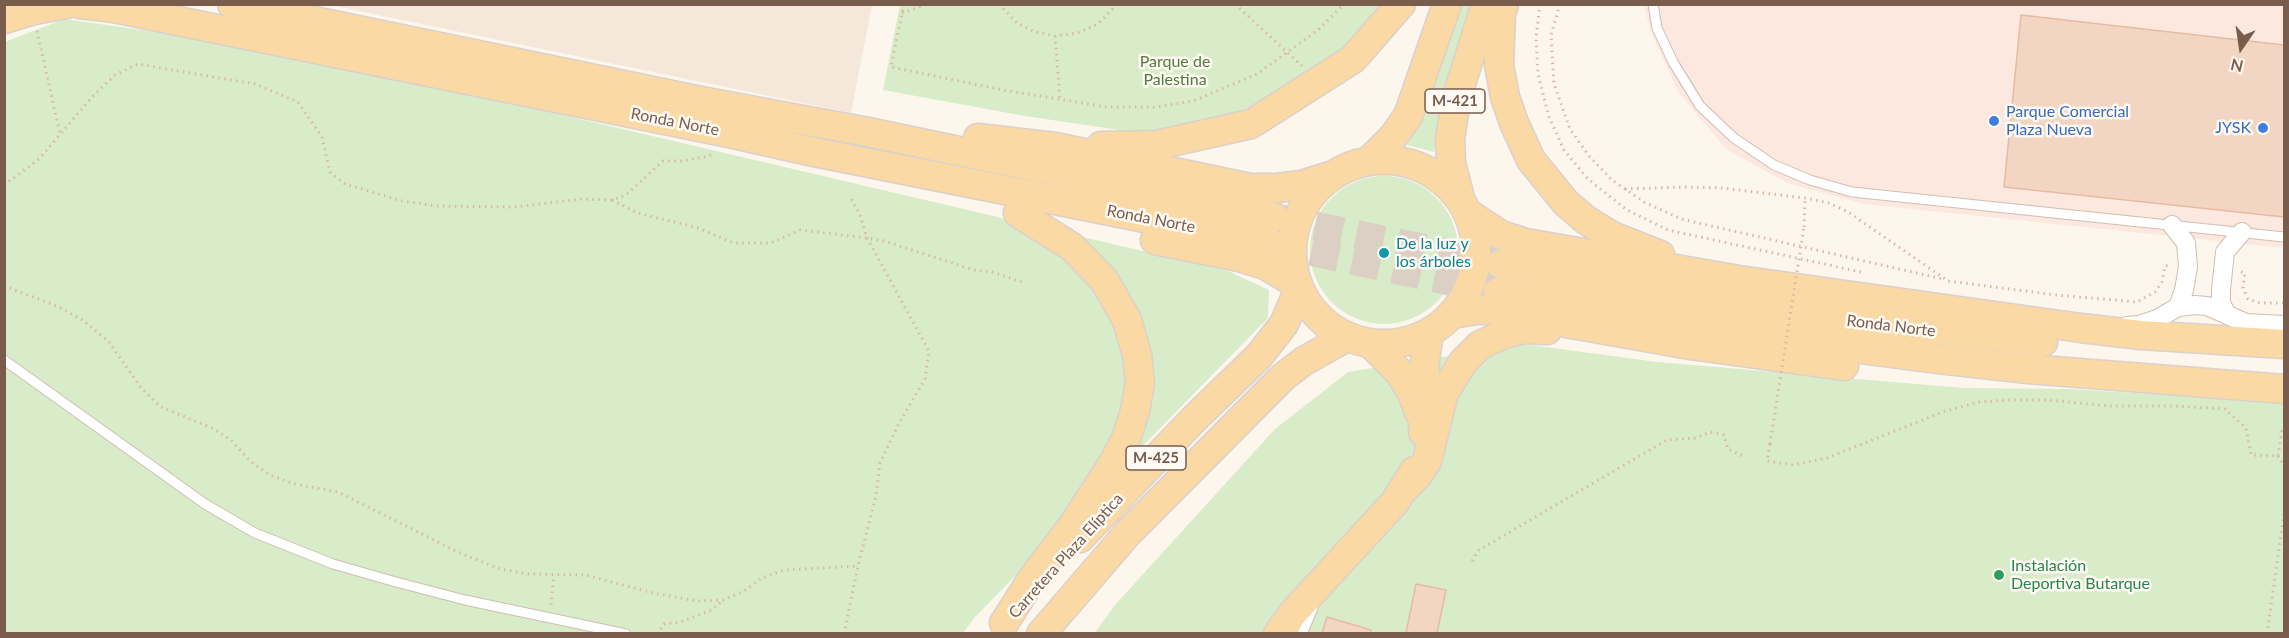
<!DOCTYPE html>
<meta charset="utf-8">
<style>
body{margin:0}
#map{position:relative;width:2289px;height:638px;overflow:hidden;background:#fdf6ec;font-family:Lato,sans-serif}
canvas{display:block}
.frame{position:absolute;inset:0;border:6px solid #7a5c4d;pointer-events:none}
.north{position:absolute;left:2211px;top:18px;width:60px;height:60px;-webkit-text-stroke:4px #fffaf3;paint-order:stroke;rotate:193deg;font-size:16px;font-weight:700;line-height:24px;text-align:center;color:#7a5c4d}
.north::after{content:'';display:block;margin:auto;width:21px;height:27px;background:#7a5c4d;clip-path:polygon(50% 0,100% 100%,50% 72%,0 100%)}
</style>
<div id="map">
<canvas width="2289" height="638"></canvas>
<div class="frame"></div>
<div class="north">N</div>
</div>
<script>
const c = document.querySelector('canvas').getContext('2d');
c.lineJoin = 'round';
function fillPath(path, color) { c.fillStyle = color; c.fill(path, 'evenodd'); }
const shape = rows => new Path2D(rows.map(r => 'M' + r).join(''));
function stroke(path, color, width, dash) { c.strokeStyle = color; c.lineWidth = width; c.lineCap = dash ? 'butt' : 'round'; c.setLineDash(dash || []); c.stroke(path); }
function write(font, color, halo, rows, align = 'center') {
  c.font = font + ' Lato,sans-serif'; c.lineWidth = 5; c.setLineDash([]); c.textBaseline = 'middle'; c.strokeStyle = halo; c.fillStyle = color; for (const [text, x, y, turn = 0] of rows) {
    c.save(); c.translate(x, y); c.rotate((+turn || 0) * Math.PI / 180); c.textAlign = isNaN(turn) ? turn : align; if (halo) c.strokeText(text, 0, 0); c.fillText(text, 0, 0); c.restore();
  }
}
const residential = shape([
 [330,5,872,4,872,5,851,113]
]);
const commercial = shape([
 [1644,5,2284,5,2284,248,1864,204,1787,183,1726,149,1679,93,1651,32]
]);
const green = shape([
 [900,5,1384,5,1321,72,1187,140,1025,116,883,90],
 [1461,5,1475,5,1439,120,1434,152,1407,145,1421,117],
 [64,19,185,36,503,101,1228,271,1269,290,1268,318,975,617,963,633,5,634,5,42],
 '1310 250a74 74 0 1 1 148 0a74 74 0 1 1-148 0Z',
 [1523,344,1657,362,1964,388,2069,389,2284,402,2284,633,1094,634,1115,605,1275,429,1348,372]
]);
const building = shape([
 [2021,15,2284,45,2284,217,2004,187,2021,15],
 [1416,584,1446,590,1437,633,1406,633,1416,584],
 [1327,617,1371,630,1370,633,1322,633,1327,617]
]);
const primaryTunnel = shape([
 [1274,217,1501,264],
 [1270,243,1498,292]
]);
const path = shape([
 [904,4,891,67,1003,90,1107,107,1155,107,1193,101,1257,74,1318,30,1344,4],
 [999,4,1017,23,1035,32,1055,36,1078,33,1098,24,1117,4],
 [1235,4,1302,66],
 [1540,4,1536,38,1538,74,1549,117,1564,150,1588,179,1609,196,1627,210,1668,230,1861,272],
 [1560,4,1551,35,1554,84,1570,129,1589,156,1612,180,1644,202,1681,219,1943,279],
 [902,13,928,4],
 [37,31,60,134],
 [1055,36,1060,99],
 [4,185,39,159,92,97,115,75,138,64,255,84,298,102,322,137,330,172,345,184,402,201,438,206,515,207,582,199,612,200,626,195,663,161,682,161,709,156,713,153],
 [1625,189,1684,187,1722,188,1805,198,1829,203,1848,212,1948,281,2056,295,2137,302,2155,292,2162,282,2165,266,2172,265],
 [612,200,638,213,698,228,734,243,771,243,800,230,867,238,884,241,974,270,992,272,1025,283],
 [1804,227,1805,199],
 [2241,272,2245,273,2243,288,2248,299,2260,303,2284,303],
 [4,286,57,306,84,321,109,342,142,389,161,407,212,428,231,440,250,461,270,475,294,484,338,492,460,553,500,569,529,574,586,575,653,593,698,601,723,600,744,591,762,578,784,570,858,566],
 [1770,444,1767,461,1793,465,1827,458,1945,411,1979,402,2009,400,2049,400,2109,406,2174,406,2225,409,2246,428,2251,455,2278,456,2282,431,2284,429],
 [2278,456,2284,465],
 [1472,561,1479,550,1667,440,1696,438,1710,432,1724,435,1728,449,1743,456],
 [551,605,554,575],
 [657,634,664,624,680,622,712,610,722,601],
 [844,634,858,566,876,496,880,463,899,423,925,379,929,351,867,238,860,215,850,196],
 [2267,634,2284,513]
]);
const service = shape([
 [1653,4,1657,28,1673,62,1700,106,1734,138,1774,165,1810,180,1852,192,2284,237],
 [4,360,205,504,255,533,333,564,396,582,465,600,626,634],
 [1302,634,1313,608]
]);
const minor = shape([
 [2172,225,2186,243,2188,267,2184,290,2178,307],
 [2226,313,2221,303,2221,290,2225,252,2242,232],
 [2127,326,2139,325,2157,319,2178,307,2195,305,2207,306,2246,323,2284,325]
]);
const primary = shape([
 [80,4,114,8,729,133,814,152,1270,243],
 [232,4,701,101,868,132,1274,217],
 [1504,4,1501,14,1499,65,1505,97,1514,123,1531,160,1566,203,1586,220,1612,236,1660,255],
 [5,19,34,10,67,4],
 [978,138,1055,147,1250,188,1277,188,1301,185,1330,176],
 [1101,146,1157,145,1251,124,1353,59,1401,4],
 [1370,160,1393,137,1408,116,1447,4],
 '1292 252a92 92 0 1 1 184 0a92 92 0 1 1-184 0Z',
 [1460,198,1451,163,1450,139,1456,100,1486,4],
 [1469,214,1501,235,1526,243,1739,280,2081,328,2141,335,2284,344],
 [1155,240,1239,257,1265,265,1297,284],
 [1501,264,1827,318,2043,342],
 [1498,292,1829,345,1937,359,2028,369,2284,389],
 [1452,314,1477,310,1493,310,1690,345,1844,366],
 [1370,343,1400,373,1412,393,1420,414],
 [1423,432,1425,360,1429,333],
 [1406,487,1418,475,1427,461,1444,393,1463,362,1480,345,1504,334,1525,329,1547,330],
 [1080,538,1193,420,1259,356,1284,324,1299,289],
 [1004,623,1032,579,1073,525,1112,465,1126,439,1135,411,1140,383,1137,355,1127,320,1104,280,1072,247,1018,213],
 [1041,634,1127,534,1283,377,1304,361,1347,337],
 [1278,634,1293,613,1395,502,1414,471]
]);
const pathBridge = shape([
 [1770,444,1804,227]
]);
const markers = [
 [1994,121,6,"#3f7fe0"],
 [2263,128,6,"#3f7fe0"],
 [1384,253,6,"#0f9aa8"],
 [1999,575,6,"#2e9e5b"]
];
const shields = [
 [1455,101,60],
 [1156,458,60]
];
const shieldNames = [
 ["M-421",1455,101],
 ["M-425",1156,458]
];
const parkNames = [
 ["Parque de",1175,62],
 ["Palestina",1175,80]
];
const shopNames = [
 ["Parque Comercial",2006,112],
 ["Plaza Nueva",2006,130],
 ["JYSK",2251,128,"right"]
];
const streetNames = [
 ["Ronda Norte",675,122,11],
 ["Ronda Norte",1151,219,11],
 ["Ronda Norte",1891,326,7],
 ["Carretera Plaza Elíptica",1066,556,-48]
];
const cultureNames = [
 ["De la luz y",1396,244],
 ["los árboles",1396,262]
];
const leisureNames = [
 ["Instalación",2011,566],
 ["Deportiva Butarque",2011,584]
];
fillPath(residential, '#f5e8da');
fillPath(commercial, '#fde8e0');
fillPath(green, '#d8ecc9');
fillPath(building, '#f3d5c3');
stroke(building, '#e6bba3', 1.5);
stroke(primaryTunnel, '#dcd0c4', 28, [28, 14]);
stroke(service, '#d1beb0', 11);
stroke(minor, '#d1beb0', 20);
stroke(primary, '#dad1cd', 31);
stroke(path, '#d9b8a5', 3, [1.5, 4.5]);
stroke(service, '#fff', 9);
stroke(minor, '#fff', 18);
stroke(primary, '#fbd9a5', 28);
stroke(pathBridge, '#d9b8a5', 3, [1.5, 4.5]);
for (const [x, y, r, color] of markers) { const dot = new Path2D(); dot.arc(x, y, r, 0, 2 * Math.PI); c.fillStyle = color; c.fill(dot); stroke(dot, '#fffaf3', 2); }
for (const [x, y, w] of shields) { const box = new Path2D(); box.roundRect(x - w / 2, y - 12, w, 24, 4.5); c.fillStyle = '#fffaf3'; c.fill(box); stroke(box, '#7a5c4d', 1.5); }
write('bold 15px', '#7a5c4d', null, shieldNames);
write('16px', '#537a41', '#fffaf3', parkNames);
write('16px', '#366cbe', '#fffaf3', shopNames, 'left');
write('16px', '#7a5c4d', '#fffaf3', streetNames);
write('16px', '#0d838f', '#fffaf3', cultureNames, 'left');
write('16px', '#27864d', '#fffaf3', leisureNames, 'left');
</script>
